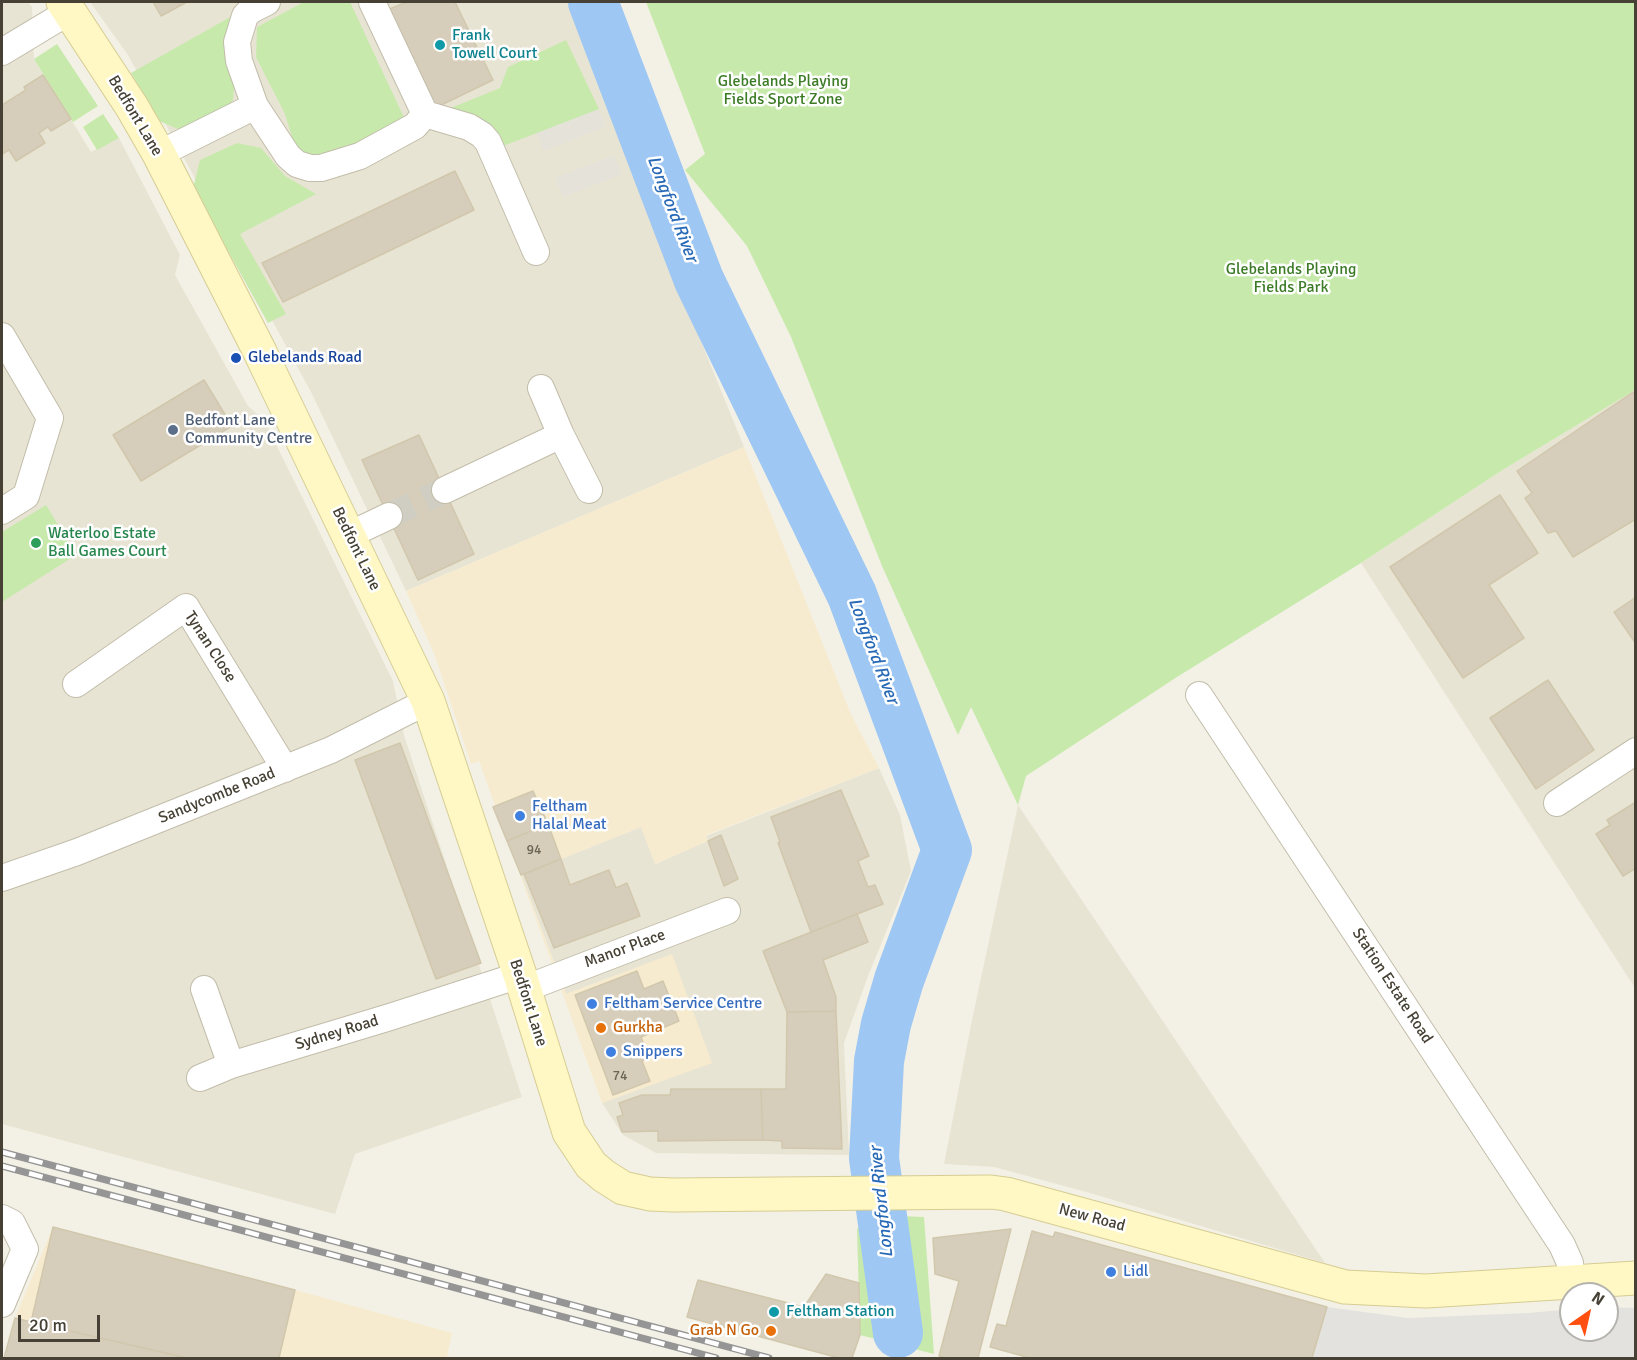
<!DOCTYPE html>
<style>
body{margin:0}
#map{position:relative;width:1637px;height:1360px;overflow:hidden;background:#f3f1e5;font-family:Signika,sans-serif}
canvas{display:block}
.frame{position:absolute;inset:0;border:3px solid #464134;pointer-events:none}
.north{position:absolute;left:1559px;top:1282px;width:60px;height:60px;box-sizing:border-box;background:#fff;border:2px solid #b5b3ae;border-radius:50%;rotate:34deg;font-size:16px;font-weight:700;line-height:24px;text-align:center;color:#464134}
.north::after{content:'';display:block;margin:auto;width:21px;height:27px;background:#ff5011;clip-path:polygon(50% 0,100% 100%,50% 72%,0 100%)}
.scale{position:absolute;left:18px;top:1315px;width:82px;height:27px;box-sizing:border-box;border:3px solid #464134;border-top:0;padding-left:8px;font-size:18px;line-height:21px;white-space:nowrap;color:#464134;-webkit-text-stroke:4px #fff;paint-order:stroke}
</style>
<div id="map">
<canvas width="1637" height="1360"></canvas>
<div class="frame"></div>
<div class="north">N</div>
<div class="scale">20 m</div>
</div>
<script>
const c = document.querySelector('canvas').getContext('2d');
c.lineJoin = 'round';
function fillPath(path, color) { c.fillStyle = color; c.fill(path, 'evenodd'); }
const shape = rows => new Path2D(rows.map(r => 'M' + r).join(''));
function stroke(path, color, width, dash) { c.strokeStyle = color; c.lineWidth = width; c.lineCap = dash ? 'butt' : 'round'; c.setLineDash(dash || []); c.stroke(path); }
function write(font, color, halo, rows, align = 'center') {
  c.font = font + ' Signika,sans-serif'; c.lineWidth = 5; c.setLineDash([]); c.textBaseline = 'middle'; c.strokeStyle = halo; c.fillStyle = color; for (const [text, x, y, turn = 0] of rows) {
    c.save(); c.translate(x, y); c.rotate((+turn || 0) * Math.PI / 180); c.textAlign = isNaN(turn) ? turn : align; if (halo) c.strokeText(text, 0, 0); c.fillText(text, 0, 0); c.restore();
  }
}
const residential = shape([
 [2,2,28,2,32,7,34,59,91,152,119,138,180,255,175,275,248,406,264,420,393,681,404,735,522,1097,355,1154,335,1214,2,1124],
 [90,2,573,2,667,258,744,447,406,591,311,392,128,55],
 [1635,390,1635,988,1361,563,1501,471],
 [879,768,900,815,911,871,868,976,844,1043,849,1155,656,1153,623,1135,602,1103,616,1097,672,955,566,994,521,875,641,827,656,864,708,840,706,836],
 [1018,805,1325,1263,1090,1193,994,1167,944,1164,972,1020]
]);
const commercial = shape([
 [744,447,850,712,879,768,706,835,708,841,655,864,641,827,521,875,566,994,672,954,712,1063,602,1103,479,761,471,764,434,653,406,591],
 [53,1227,295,1290,452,1333,447,1356,456,1358,4,1358,15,1318]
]);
const industrial = shape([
 [599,109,605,127,544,151,536,133],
 [614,155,622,174,563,197,555,178]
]);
const green = shape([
 [304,2,350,2,407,124,313,162,295,147,285,114,256,57,257,27],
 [646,2,1635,2,1635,390,1501,471,1361,563,1177,677,1026,776,1018,805,971,707,958,735,882,566,791,337,747,246,685,170,705,154],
 [232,16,230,54,234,87,233,100,226,110,183,131,159,121,131,73],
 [566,40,599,109,503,146,431,116,500,88,508,67],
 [57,44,98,106,73,122,34,59],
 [103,114,119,138,97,150,83,127],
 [237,143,261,148,285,176,316,194,240,234,286,314,268,323,193,188,200,160],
 [46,505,76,555,2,602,2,532],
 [875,1215,924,1217,934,1354,860,1335,857,1229]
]);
const parking = shape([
 [1327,1307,1408,1318,1529,1313,1571,1309,1571,1330,1607,1330,1607,1307,1635,1308,1635,1358,1312,1358]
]);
const river = shape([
 [593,2,699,280,852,595,947,850,899,980,886,1024,879,1061,874,1158,898,1333]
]);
const building = shape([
 [153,2,187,2,161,16,153,2],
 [407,2,455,2,493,80,433,109,387,10,407,2],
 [43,75,71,119,51,131,48,127,39,133,45,143,16,161,9,150,2,154,2,105,26,90,24,87,43,75],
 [455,171,474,210,283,302,262,263,455,171],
 [204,380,232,426,141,481,113,435,204,380],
 [1633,392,1636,396,1636,519,1573,557,1556,531,1548,533,1525,498,1532,493,1517,471,1633,392],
 [419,435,474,554,418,580,362,460,419,435],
 [1500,495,1538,553,1489,585,1524,638,1463,678,1390,567,1500,495],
 [1636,597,1636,644,1614,612,1636,597],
 [1548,680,1594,750,1536,789,1490,718,1548,680],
 [400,743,481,963,436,979,355,760,400,743],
 [841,790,869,856,858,861,868,887,875,885,883,904,811,932,778,843,780,842,771,817,841,790],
 [533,791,548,824,507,841,493,807,533,791],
 [1636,802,1636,868,1623,876,1596,834,1610,825,1607,820,1636,802],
 [548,824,561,859,521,875,507,841,548,824],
 [721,835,738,879,724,886,708,841,721,835],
 [561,859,570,885,609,870,616,888,627,883,640,916,554,948,524,874,561,859],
 [857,914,868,942,823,960,836,997,836,1011,787,1012,763,951,857,914],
 [637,971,644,989,663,981,679,1021,641,1037,649,1058,642,1061,650,1081,613,1095,575,995,637,971],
 [836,1011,842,1149,782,1148,782,1141,763,1140,761,1089,786,1089,787,1012,836,1011],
 [671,1089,761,1089,763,1140,658,1141,658,1131,622,1132,617,1117,623,1115,619,1103,642,1095,670,1095,671,1089],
 [53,1227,295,1290,279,1358,187,1358,31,1322,53,1227],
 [1011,1229,978,1358,946,1358,939,1356,959,1281,935,1274,933,1238,1011,1229],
 [1032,1231,1053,1237,1055,1232,1327,1307,1312,1358,1030,1358,990,1347,997,1324,1006,1326,1032,1231],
 [826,1274,859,1283,860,1335,852,1358,839,1358,687,1317,698,1280,804,1307,826,1274],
 [15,1318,31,1322,187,1358,4,1358,15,1318]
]);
const minorTunnel = shape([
 [389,516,445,490]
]);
const minor = shape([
 [267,2,251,10,245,16,237,42,239,61,255,106,288,156,297,164,310,168,321,168,360,156,415,126,425,114],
 [372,2,425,114,469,127,482,135,488,142,536,252],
 [2,52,70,11],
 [159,154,255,106],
 [2,336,50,418,26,496,2,511],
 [541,388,561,435],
 [445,490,561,435,589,490],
 [349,535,389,516],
 [76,684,186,607,285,769],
 [1199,695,1562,1245,1570,1263,1572,1282],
 [1557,803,1636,751],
 [2,878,77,852,331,750,428,701],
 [204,989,231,1065],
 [524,989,727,911],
 [200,1078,231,1065,390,1017,520,975],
 [2,1218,12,1223,25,1249,2,1304]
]);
const secondary = shape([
 [63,2,132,107,159,154,260,352,428,701,520,975,569,1132,591,1165,604,1176,623,1188,650,1194,673,1195,991,1192,1006,1194,1345,1287,1426,1291,1636,1278]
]);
const rail = shape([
 [2,1152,769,1358],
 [2,1166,716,1358]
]);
const markers = [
 [440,45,6,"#0f9aa8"],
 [236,358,6,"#1a4fb4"],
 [173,430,6,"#5c6f8a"],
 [36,543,6,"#2e9e5b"],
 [520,816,6,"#3f7fe0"],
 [592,1004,6,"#3f7fe0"],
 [601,1028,6,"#e8710a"],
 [611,1052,6,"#3f7fe0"],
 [1111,1272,6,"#3f7fe0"],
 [774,1312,6,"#0f9aa8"],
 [771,1331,6,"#e8710a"]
];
const numberNames = [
 ["94",534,850],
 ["74",620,1076]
];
const cultureNames = [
 ["Frank",452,36],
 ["Towell Court",452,54],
 ["Feltham Station",786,1312]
];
const parkNames = [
 ["Glebelands Playing",783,82],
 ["Fields Sport Zone",783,100],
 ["Glebelands Playing",1291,270],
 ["Fields Park",1291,288]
];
const streetNames = [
 ["Bedfont Lane",135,116,59],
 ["Bedfont Lane",356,549,64],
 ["Tynan Close",210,647,57],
 ["Sandycombe Road",217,796,-22],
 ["Manor Place",625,949,-20],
 ["Station Estate Road",1392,986,57],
 ["Bedfont Lane",528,1003,72],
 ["Sydney Road",337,1033,-17],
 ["New Road",1092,1218,15]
];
const transitNames = [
 ["Glebelands Road",248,358]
];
const serviceNames = [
 ["Bedfont Lane",185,421],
 ["Community Centre",185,439]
];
const leisureNames = [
 ["Waterloo Estate",48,534],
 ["Ball Games Court",48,552]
];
const shopNames = [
 ["Feltham",532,807],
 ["Halal Meat",532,825],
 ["Feltham Service Centre",604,1004],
 ["Snippers",623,1052],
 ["Lidl",1123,1272]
];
const foodNames = [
 ["Gurkha",613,1028],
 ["Grab N Go",759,1331,"right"]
];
const waterNames = [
 ["Longford River",672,209,69],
 ["Longford River",873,651,69],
 ["Longford River",882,1202,-96]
];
fillPath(residential, '#e8e4d3');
fillPath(commercial, '#f7ebcf');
fillPath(industrial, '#e5e2da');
fillPath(green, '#c7eaac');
fillPath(parking, '#e4e2de');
stroke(river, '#9ec7f3', 50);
fillPath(building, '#d6ceba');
stroke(building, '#d1c7ad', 1.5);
stroke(minorTunnel, '#d0cec2', 26, [26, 13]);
stroke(minor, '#c2bdaa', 28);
stroke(secondary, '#d6cc93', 35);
stroke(minor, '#fff', 26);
stroke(secondary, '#fff8c4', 33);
stroke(rail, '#959595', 7);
stroke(rail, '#fff', 4.5, [14]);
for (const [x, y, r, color] of markers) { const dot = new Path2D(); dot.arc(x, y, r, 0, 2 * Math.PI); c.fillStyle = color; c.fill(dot); stroke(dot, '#fff', 2); }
write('14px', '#6a6456', null, numberNames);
write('16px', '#0d838f', '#fff', cultureNames, 'left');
write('16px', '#3b7b25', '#fff', parkNames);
write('16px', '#464134', '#fff', streetNames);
write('16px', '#164399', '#fff', transitNames, 'left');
write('16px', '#4e5e75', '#fff', serviceNames, 'left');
write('16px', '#27864d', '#fff', leisureNames, 'left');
write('16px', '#366cbe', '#fff', shopNames, 'left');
write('16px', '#c56008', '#fff', foodNames, 'left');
write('italic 18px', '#296ab7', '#fff', waterNames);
</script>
